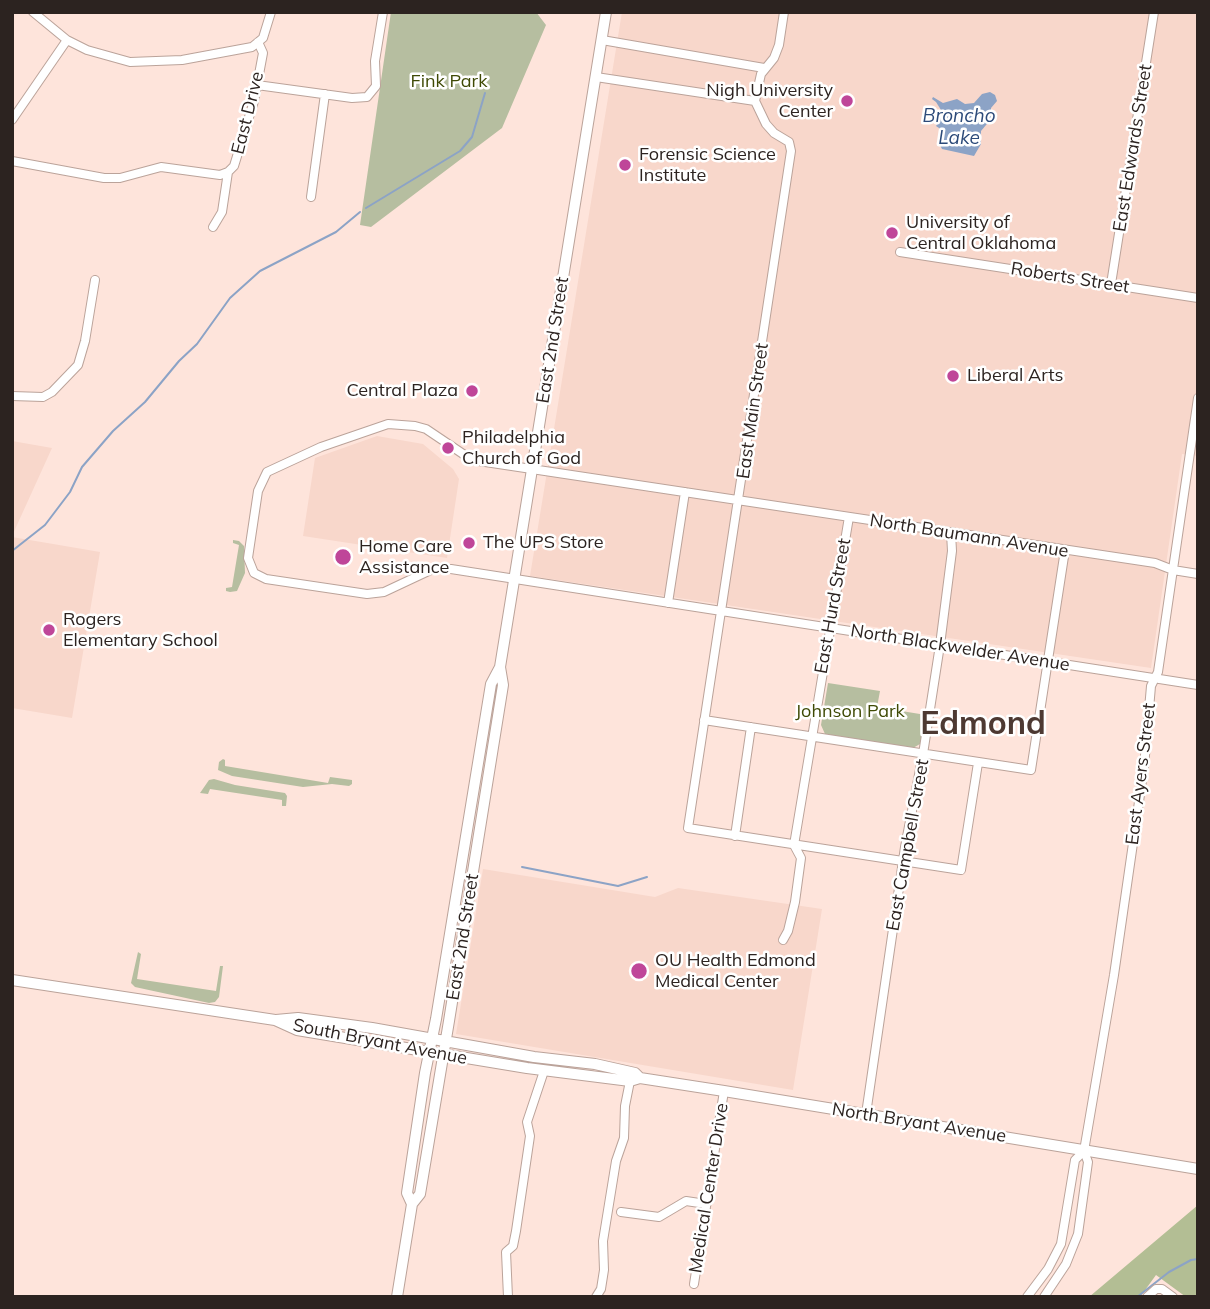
<!DOCTYPE html>
<style>
body{margin:0}
#map{position:relative;width:1210px;height:1309px;overflow:hidden;background:#fee4db;font-family:Mulish,sans-serif}
canvas{display:block}
.frame{position:absolute;inset:0;border:14px solid #2c2320;pointer-events:none}
</style>
<div id="map">
<canvas width="1210" height="1309"></canvas>
<div class="frame"></div>
</div>
<script>
const c = document.querySelector('canvas').getContext('2d');
c.lineJoin = 'round';
function fillPath(path, color) { c.fillStyle = color; c.fill(path, 'evenodd'); }
const shape = rows => new Path2D(rows.map(r => 'M' + r).join(''));
function stroke(path, color, width, dash) { c.strokeStyle = color; c.lineWidth = width; c.lineCap = dash ? 'butt' : 'round'; c.setLineDash(dash || []); c.stroke(path); }
function write(font, color, halo, rows, align = 'center') {
  c.font = font + ' Mulish,sans-serif'; c.lineWidth = 5; c.setLineDash([]); c.textBaseline = 'middle'; c.strokeStyle = halo; c.fillStyle = color; for (const [text, x, y, turn = 0] of rows) {
    c.save(); c.translate(x, y); c.rotate((+turn || 0) * Math.PI / 180); c.textAlign = isNaN(turn) ? turn : align; if (halo) c.strokeText(text, 0, 0); c.fillText(text, 0, 0); c.restore();
  }
}
const built = shape([
 [622,12,1198,12,1198,456,1182,454,1151,668,530,576],
 [377,436,423,444,453,469,459,479,447,558,303,536,315,458],
 [12,441,52,448,12,536],
 [12,537,100,552,72,718,12,708],
 [483,869,655,897,678,888,822,909,793,1090,456,1034]
]);
const green = shape([
 [391,12,536,12,546,25,502,128,371,227,360,225],
 [233,540,239,541,244,546,245,573,237,591,230,592,226,591,226,588,232,587,239,545,233,543],
 [828,683,880,691,877,707,926,715,920,744,913,748,825,734,821,725],
 [223,759,225,760,225,766,328,783,330,777,352,780,352,784,349,786,332,784,303,787,232,776,218,770,219,762],
 [214,779,235,785,285,793,287,796,286,806,282,806,282,800,210,789,208,794,200,793,209,780],
 [138,952,141,954,137,979,216,991,220,966,223,966,219,997,215,1002,209,1003,135,987,131,983]
]);
const forest = shape([
 [1198,1205,1198,1297,1186,1297,1156,1275,1140,1297,1089,1297]
]);
const water = shape([
 [990,92,995,95,997,101,991,108,991,119,981,131,981,144,974,156,942,149,939,143,939,128,936,126,940,120,941,110,936,102,932,99,933,97,943,103,957,99,965,104,974,103,982,94]
]);
const stream = shape([
 [366,208,460,151,472,137,485,93],
 [12,551,45,525,70,492,82,467,113,431,145,402,179,361,197,344,230,298,260,271,336,232,360,212],
 [12,742,13,742],
 [522,867,618,886,647,877],
 [1137,1297,1169,1272,1191,1260,1198,1259]
]);
const minor = shape([
 [33,12,67,40,87,50,130,62,182,60,252,47,263,38,271,12],
 [784,12,779,45,774,58,761,74,755,101,766,124,774,133,789,142,791,151,688,828,961,870,978,763],
 [602,40,764,68],
 [596,77,755,101],
 [257,85,352,98,367,97,376,86,375,61,383,12],
 [12,120,67,40],
 [12,161,104,178,120,178,161,167,220,175,228,172,234,166,254,101,263,53,258,42],
 [311,197,325,94],
 [213,227,222,212,228,172],
 [900,252,1198,298],
 [1111,284,1154,12],
 [12,396,43,397,52,392,78,365,85,341,95,280],
 [1198,574,1173,570,1155,563,472,460,426,429,415,426,388,424,321,447,267,472,258,491,248,558,254,573,266,579,367,594,384,592,433,569,451,569,1198,685],
 [668,603,685,492],
 [704,720,1031,770,1065,550],
 [735,836,751,727],
 [783,940,788,931,795,902,801,858,794,845,849,517],
 [866,1114,905,847,923,754,940,645,952,551,951,533],
 [621,1212,659,1217,686,1201,706,1204],
 [694,1284,724,1091],
 [508,1297,506,1252,513,1246,516,1231,530,1136,527,1122,544,1071],
 [596,1297,601,1289,604,1270,603,1241,616,1161,624,1138,625,1106,630,1081],
 [1027,1297,1048,1269,1061,1244,1075,1160,1084,1151],
 [1044,1297,1066,1264,1078,1234,1088,1162,1084,1151,1114,975,1144,767,1151,686,1158,672,1198,398],
 [1147,1297,1156,1289,1162,1289,1173,1297]
]);
const major = shape([
 [12,980,275,1020,297,1030,527,1068,630,1081,640,1078,724,1091,1198,1169],
 [276,1020,298,1018,372,1028,534,1057,595,1064,635,1073,640,1078],
 [412,1204,407,1193,425,1073,436,1019,491,684,500,667,606,12],
 [397,1297,412,1204,420,1194,449,1021,503,685,500,667]
]);
const markers = [
 [847,101,7,"#bf4699"],
 [625,165,7,"#bf4699"],
 [892,233,7,"#bf4699"],
 [953,376,7,"#bf4699"],
 [472,391,7,"#bf4699"],
 [448,448,7,"#bf4699"],
 [469,543,7,"#bf4699"],
 [343,557,9,"#bf4699"],
 [49,630,7,"#bf4699"],
 [639,971,9,"#bf4699"]
];
const parkNames = [
 ["Fink Park",449,82],
 ["Johnson Park",850,712]
];
const poiNames = [
 ["Nigh University",833,91,"right"],
 ["Center",833,112,"right"],
 ["Forensic Science",639,155],
 ["Institute",639,176],
 ["University of",906,223],
 ["Central Oklahoma",906,244],
 ["Liberal Arts",967,376],
 ["Central Plaza",458,391,"right"],
 ["Philadelphia",462,438],
 ["Church of God",462,459],
 ["The UPS Store",483,543],
 ["Home Care",359,547],
 ["Assistance",359,568],
 ["Rogers",63,620],
 ["Elementary School",63,641],
 ["OU Health Edmond",655,961],
 ["Medical Center",655,982]
];
const streetNames = [
 ["East Drive",248,113,-76],
 ["East Edwards Street",1133,148,-81],
 ["Roberts Street",1070,278,9],
 ["East 2nd Street",553,340,-81],
 ["East Main Street",753,411,-82],
 ["North Baumann Avenue",969,536,9],
 ["East Hurd Street",833,606,-80],
 ["North Blackwelder Avenue",960,648,9],
 ["East Ayers Street",1141,774,-83],
 ["East Campbell Street",908,845,-80],
 ["East 2nd Street",463,937,-81],
 ["South Bryant Avenue",380,1042,11],
 ["North Bryant Avenue",919,1123,9],
 ["Medical Center Drive",709,1188,-81]
];
const waterNames = [
 ["Broncho",959,116],
 ["Lake",959,138]
];
const townNames = [
 ["Edmond",983,724]
];
fillPath(built, '#f8d7cb');
fillPath(green, '#b6bea0');
fillPath(forest, '#b3be94');
fillPath(water, '#8ca3c6');
stroke(stream, '#8ca3c6', 2);
stroke(minor, '#bba39a', 10);
stroke(major, '#bba39a', 12);
stroke(minor, '#fff', 8);
stroke(major, '#fff', 10);
for (const [x, y, r, color] of markers) { const dot = new Path2D(); dot.arc(x, y, r, 0, 2 * Math.PI); c.fillStyle = color; c.fill(dot); stroke(dot, '#fff', 2.5); }
write('18px', '#3f4a05', '#fff', parkNames);
write('18px', '#2c2320', '#fff', poiNames, 'left');
write('18px', '#2c2320', '#fff', streetNames);
write('italic 19px', '#2c4a79', '#fff', waterNames);
write('bold 32px', '#4d3932', '#fff', townNames);
</script>
